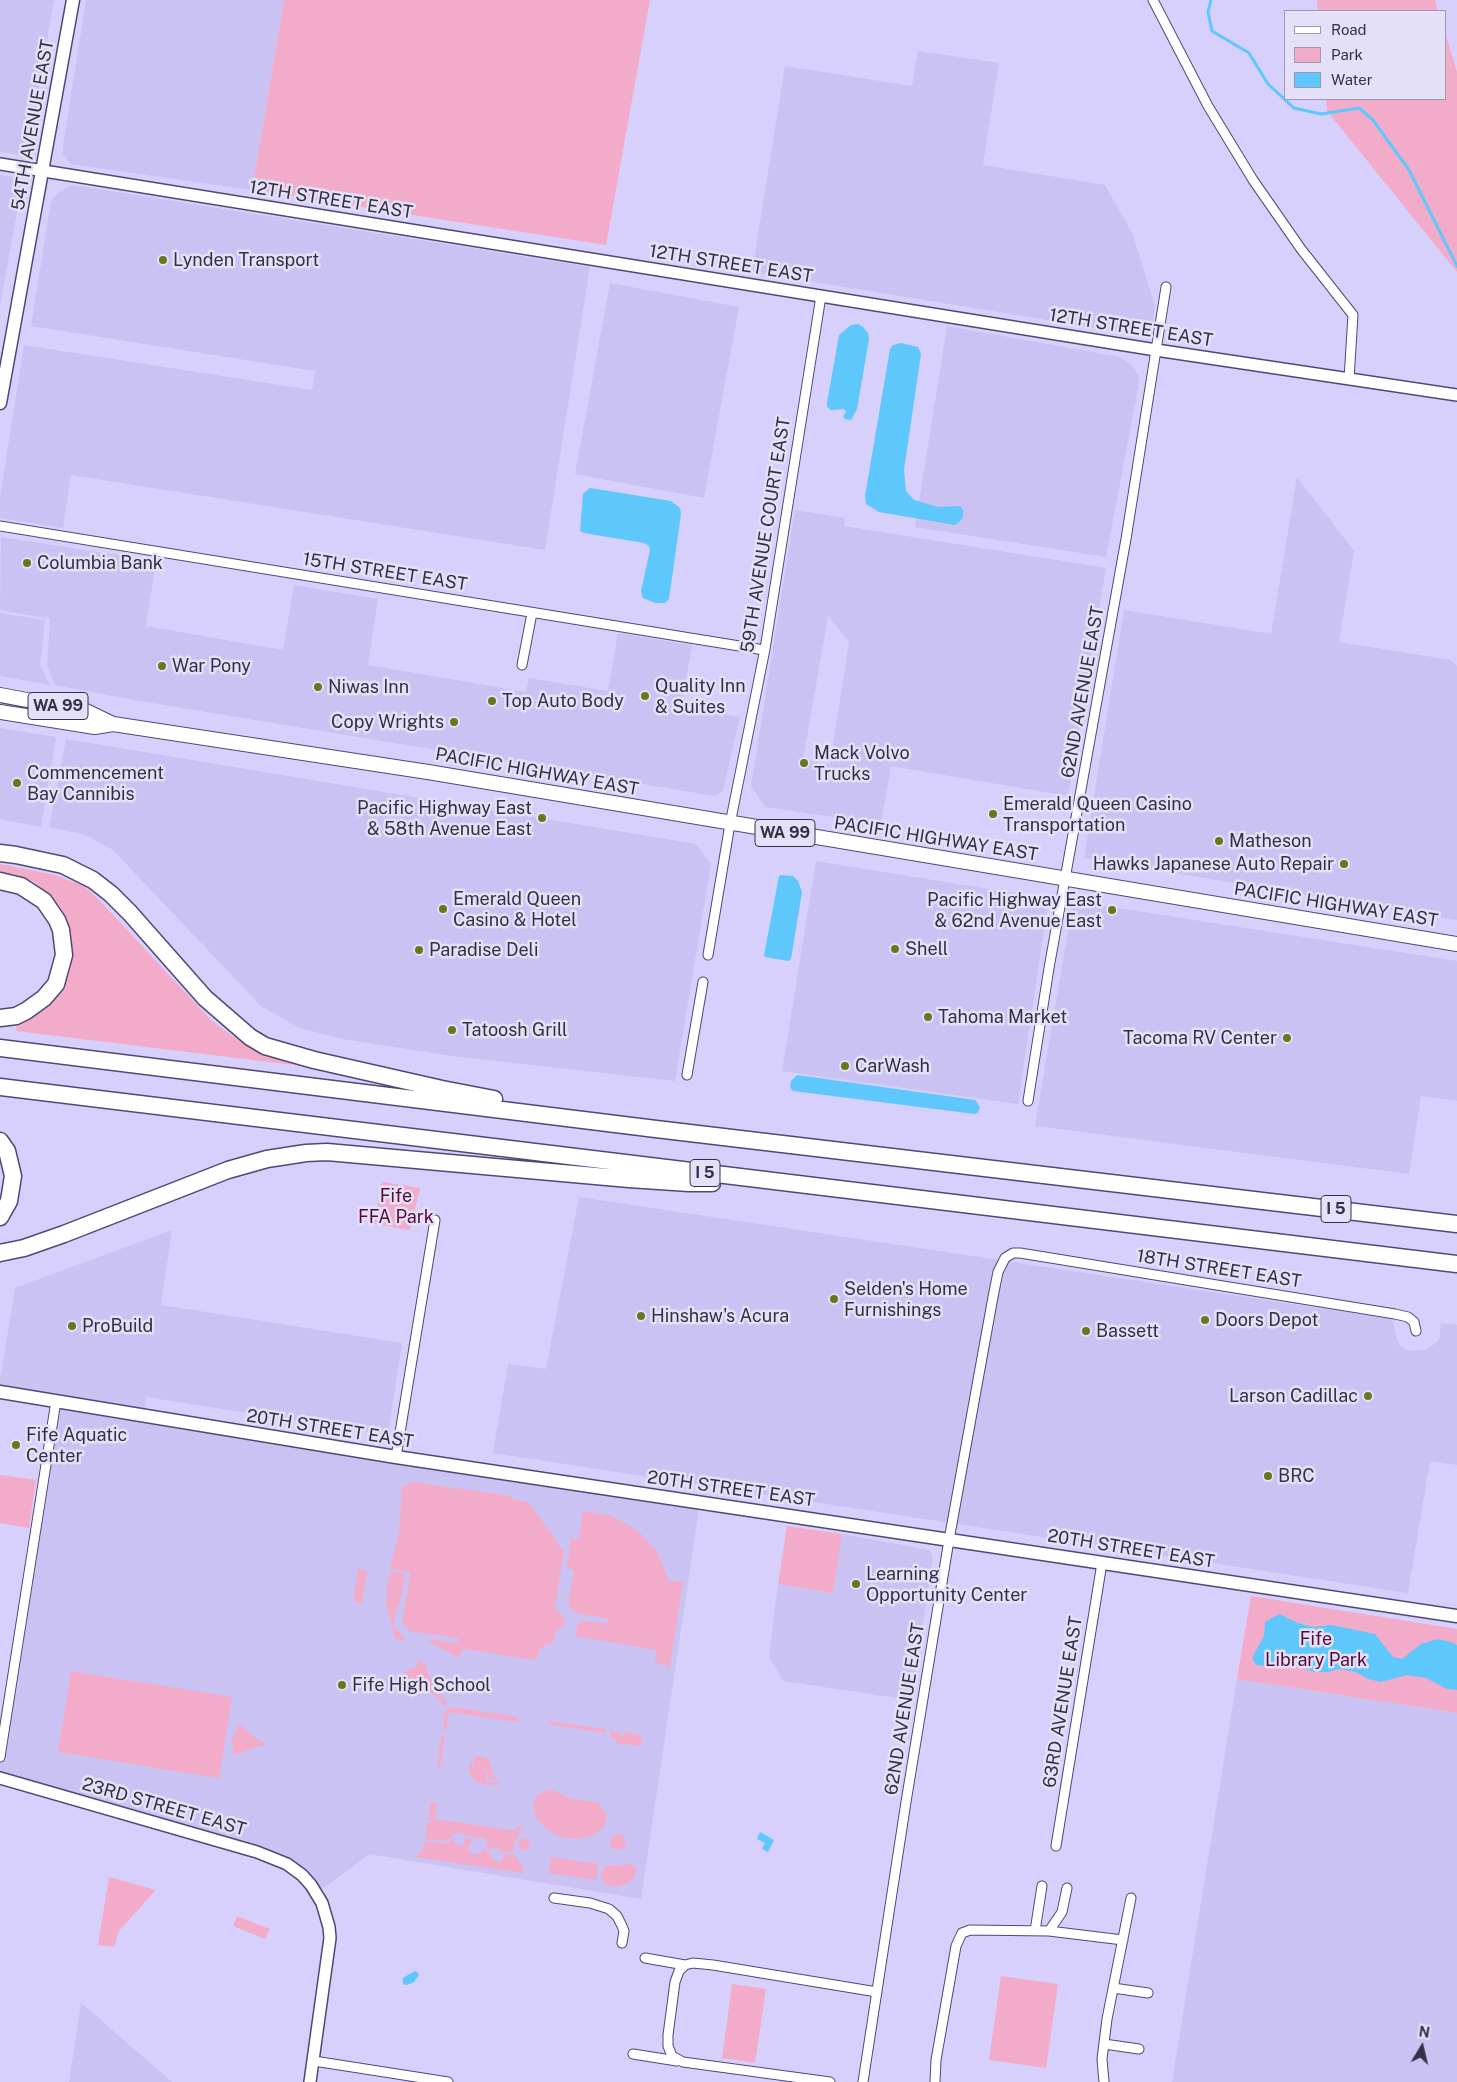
<!DOCTYPE html>
<style>
body{margin:0}
#map{position:relative;width:1457px;height:2082px;overflow:hidden;background:#d7d0fc;font-family:"Public Sans",sans-serif}
canvas{display:block}
.legend{position:absolute;left:1284px;top:10px;width:162px;height:90px;box-sizing:border-box;background:#e4e0f7;border:1px solid #9e9ab0;margin:0;padding:6px 9px;list-style:none;font-size:15px;color:#343045}
.legend li{display:flex;align-items:center;gap:10px;height:25px}
.legend b{width:25px;border:1px solid #9e9ab0}
.north{position:absolute;left:1397px;top:2022px;width:50px;height:50px;-webkit-text-stroke:4px #e4e0f7;paint-order:stroke;rotate:9deg;font-size:14px;font-weight:700;line-height:20px;text-align:center;color:#343045}
.north::after{content:'';display:block;margin:auto;width:18px;height:22px;background:#343045;clip-path:polygon(50% 0,100% 100%,50% 72%,0 100%)}
</style>
<div id="map">
<canvas width="1457" height="2082"></canvas>
<ul class="legend">
<li><b style="height:6px;background:#fff"></b>Road</li>
<li><b style="height:14px;background:#f2acc9"></b>Park</li>
<li><b style="height:14px;background:#5ec7fb"></b>Water</li>
</ul>
<div class="north">N</div>
</div>
<script>
const c = document.querySelector('canvas').getContext('2d');
c.lineJoin = 'round';
function fillPath(path, color) { c.fillStyle = color; c.fill(path, 'evenodd'); }
const shape = rows => new Path2D(rows.map(r => 'M' + r).join(''));
function stroke(path, color, width, dash) { c.strokeStyle = color; c.lineWidth = width; c.lineCap = dash ? 'butt' : 'round'; c.setLineDash(dash || []); c.stroke(path); }
function write(font, color, halo, rows, align = 'center') {
  c.font = font + ' "Public Sans",sans-serif'; c.lineWidth = 5; c.setLineDash([]); c.textBaseline = 'middle'; c.strokeStyle = halo; c.fillStyle = color; for (const [text, x, y, turn = 0] of rows) {
    c.save(); c.translate(x, y); c.rotate((+turn || 0) * Math.PI / 180); c.textAlign = isNaN(turn) ? turn : align; if (halo) c.strokeText(text, 0, 0); c.fillText(text, 0, 0); c.restore();
  }
}
const built = shape([
 [0,0,54,0,28,150,21,155,0,152],
 [86,0,284,0,252,190,71,164,68,161,63,154,63,145],
 [918,51,999,63,983,165,1105,185,1133,235,1155,306,1152,328,1140,335,752,272,785,66,912,86],
 [0,175,15,177,22,185,0,305],
 [72,185,590,267,545,550,71,475,63,528,0,518,0,497,24,345,312,390,315,371,31,326,51,201,59,192],
 [610,283,739,307,704,498,575,474],
 [947,326,1120,357,1131,365,1139,376,1138,389,1106,557,915,527],
 [1297,477,1354,551,1339,642,1451,660,1457,666,1457,920,1084,858,1124,610,1271,634],
 [795,510,845,518,844,526,1106,568,1068,796,891,766,881,824,765,807,751,786],
 [828,616,849,642,830,764,803,760],
 [1,537,156,561,146,626,283,650,294,585,378,599,368,665,526,692,529,678,608,691,618,633,692,645,683,697,690,708,740,717,723,791,715,796,134,700,55,685,47,666,50,619,0,610],
 [0,613,45,620,40,665,50,685,0,676],
 [0,728,56,737,41,827,0,819],
 [66,739,696,844,711,864,675,1081,452,1056,342,1039,300,1028,261,1006,113,850,86,835,49,827],
 [816,861,1038,897,1047,911,1018,1104,782,1071],
 [1073,901,1457,961,1457,1101,1421,1096,1409,1174,1035,1126],
 [579,1197,1392,1319,1399,1345,1406,1350,1415,1351,1425,1350,1439,1341,1441,1323,1457,1325,1457,1465,1430,1461,1408,1593,493,1453,508,1364,546,1369],
 [172,1230,161,1305,402,1343,388,1435,146,1397,144,1415,700,1502,641,1899,369,1854,317,1893,294,1869,0,1778,0,1757,56,1401,0,1392,0,1380,15,1288],
 [842,1534,930,1550,933,1559,911,1700,783,1681,769,1656,778,1584,833,1593],
 [1237,1679,1457,1713,1457,2082,1172,2082],
 [81,2003,87,2008,172,2082,69,2082]
]);
const green = shape([
 [284,0,650,0,606,245,252,190],
 [1317,0,1435,0,1438,11,1318,11],
 [1446,35,1457,72,1457,272,1327,111,1326,99,1446,99],
 [0,864,55,875,84,886,101,902,211,1020,228,1033,243,1043,294,1062,294,1065,16,1031,17,1023,43,1010,63,986,69,970,72,942,66,918,50,895,33,881,14,874,0,872],
 [382,1182,420,1188,410,1230,374,1224],
 [0,1475,36,1480,29,1528,0,1523],
 [413,1482,512,1496,512,1499,528,1502,564,1551,555,1607,564,1618,565,1624,556,1631,553,1643,545,1645,540,1649,536,1660,462,1649,460,1657,457,1657,429,1642,431,1639,458,1643,458,1638,409,1631,402,1622,410,1572,390,1569,399,1532,402,1487],
 [583,1511,609,1515,632,1527,641,1534,658,1553,669,1582,683,1581,669,1671,665,1665,655,1662,656,1650,575,1636,579,1621,607,1623,608,1619,575,1613,568,1604,574,1570,567,1568,571,1539,579,1539],
 [787,1526,842,1534,833,1593,778,1584],
 [358,1568,367,1571,362,1604,353,1601],
 [390,1571,405,1574,400,1604,398,1604,393,1624,404,1638,404,1640,400,1641,395,1638,385,1600,389,1596,386,1595],
 [1251,1596,1457,1629,1457,1713,1237,1679],
 [419,1660,425,1663,431,1681,436,1690,447,1702,446,1705,443,1705,436,1695,416,1686,406,1677,404,1672,417,1667],
 [71,1671,232,1697,219,1778,58,1752],
 [454,1707,481,1711,481,1713,484,1712,519,1717,518,1722,449,1712,446,1730,443,1729,445,1712,448,1709],
 [549,1721,606,1729,605,1733,548,1724],
 [239,1724,259,1741,264,1742,264,1746,259,1746,234,1755,232,1739],
 [611,1730,614,1731,614,1734,616,1734,617,1731,621,1732,620,1736,623,1737,624,1732,640,1735,642,1738,641,1746,616,1743,617,1739,610,1738],
 [441,1736,445,1737,440,1767,437,1767],
 [479,1756,488,1759,491,1765,493,1776,498,1779,489,1781,486,1768,474,1768,474,1757],
 [473,1758,472,1765,474,1769,482,1768,486,1770,486,1781,491,1783,498,1781,500,1783,491,1786,476,1782,471,1775,468,1768],
 [550,1789,572,1799,599,1803,607,1816,604,1827,594,1835,577,1839,560,1837,546,1829,536,1818,533,1804,537,1795],
 [431,1802,437,1803,435,1819,516,1831,517,1824,521,1828,521,1833,517,1835,518,1837,514,1843,514,1851,502,1853,499,1849,494,1847,490,1850,486,1848,487,1842,484,1838,475,1838,458,1832,454,1834,452,1838,444,1841,425,1839,427,1823,431,1823,431,1820,428,1820],
 '610 1842a8 8 0 1 1 16 0a8 8 0 1 1-16 0Z',
 '518 1844a6 6 0 1 1 12 0a6 6 0 1 1-12 0Z',
 [466,1838,473,1840,469,1844,468,1850,472,1854,479,1854,484,1849,490,1853,492,1859,498,1862,502,1860,503,1855,514,1854,523,1867,523,1873,415,1857,422,1850,425,1841,445,1844,453,1840,455,1844,462,1846],
 [551,1857,598,1864,596,1880,548,1873],
 [629,1864,635,1866,636,1872,633,1879,628,1883,617,1887,606,1885,603,1882,601,1873,606,1866],
 [109,1877,156,1890,119,1931,114,1947,98,1945],
 [237,1916,270,1929,265,1939,233,1926],
 [1001,1976,1058,1984,1046,2068,989,2060],
 [732,1984,766,1989,755,2063,722,2058]
]);
const water = shape([
 [858,324,863,327,868,333,869,339,857,409,851,420,845,419,843,416,846,412,844,409,831,410,827,407,827,403,839,335,851,325],
 [901,343,918,347,921,354,904,470,906,491,914,500,938,507,960,506,963,510,963,517,960,521,955,525,879,512,866,504,865,496,890,349,893,345],
 [590,488,671,501,680,508,681,514,669,599,665,603,655,603,643,598,641,591,650,550,649,546,644,543,584,533,580,531,583,494],
 [782,875,793,876,798,881,802,892,791,959,788,961,765,957,764,955,779,876],
 [797,1075,975,1100,980,1107,978,1113,975,1114,793,1091,790,1087,791,1081],
 [1279,1614,1298,1623,1313,1627,1331,1625,1375,1634,1393,1657,1402,1659,1421,1644,1437,1639,1451,1642,1457,1645,1457,1690,1447,1689,1426,1678,1407,1675,1381,1682,1368,1679,1356,1672,1339,1669,1328,1672,1315,1672,1290,1664,1279,1668,1256,1665,1252,1658,1264,1636,1265,1622],
 [760,1832,774,1840,768,1852,762,1849,765,1843,757,1839],
 [415,1971,418,1973,419,1975,414,1982,407,1985,403,1984,403,1978]
]);
const stream = shape([
 [1211,0,1208,12,1212,31,1249,53,1268,84,1294,108,1321,114,1359,108,1373,120,1409,170,1457,266]
]);
const minor = shape([
 [1153,0,1208,106,1253,180,1301,249,1353,315,1349,379],
 [0,526,764,650],
 [522,665,532,613],
 [708,955,730,824,765,649,821,296],
 [687,1075,703,982],
 [1028,1101,1049,968,1126,539,1166,287],
 [396,1457,435,1220],
 [0,1757,56,1401],
 [1056,1846,1102,1563],
 [554,1898,590,1903,609,1909,617,1916,622,1926,624,1931,622,1943],
 [1035,1931,1042,1886],
 [1049,1931,1062,1912,1067,1888],
 [645,1958,685,1965,693,1963,713,1965,877,1992],
 [685,1965,679,1971,675,1982,668,2035,668,2046,672,2056,683,2062,830,2082],
 [1113,1988,1148,1993],
 [1104,2044,1139,2049],
 [633,2054,677,2061],
 [314,2061,448,2082],
 [863,2082,906,1802,949,1540,993,1297,998,1272,1005,1258,1013,1253,1020,1253,1395,1314,1408,1317,1414,1322,1416,1331],
 [935,2082,936,2060,956,1946,962,1933,970,1930,1049,1931,1123,1940],
 [1104,2082,1102,2059,1107,2019,1131,1898]
]);
const tertiary = shape([
 [0,164,1156,350,1457,395],
 [0,1778,257,1852,287,1864,302,1875,311,1885,322,1903,329,1927,330,1938,310,2082]
]);
const secondary = shape([
 [0,403,73,0],
 [0,1392,396,1457,1457,1616]
]);
const primary = shape([
 [0,695,86,711,113,724,428,772,1457,944],
 [0,712,95,727,113,724]
]);
const motorway = shape([
 [0,853,16,855,63,865,93,880,111,894,130,913,205,998,250,1037,265,1046,314,1060,442,1089,494,1099],
 [0,881,21,886,44,901,57,920,61,930,64,955,56,984,44,998,26,1011,16,1016,0,1018],
 [0,1048,656,1129,1457,1224],
 [0,1087,1457,1264],
 [0,1141,7,1151,13,1176,9,1201,0,1217],
 [0,1253,24,1248,64,1234,228,1170,267,1159,306,1153,327,1152,629,1179,689,1183,712,1183]
]);
const markers = [
 [163,260,5,"#6e741b"],
 [27,563,5,"#6e741b"],
 [162,666,5,"#6e741b"],
 [318,687,5,"#6e741b"],
 [645,696,5,"#6e741b"],
 [492,701,5,"#6e741b"],
 [454,722,5,"#6e741b"],
 [804,763,5,"#6e741b"],
 [17,783,5,"#6e741b"],
 [993,814,5,"#6e741b"],
 [542,818,5,"#6e741b"],
 [1219,841,5,"#6e741b"],
 [1344,864,5,"#6e741b"],
 [443,909,5,"#6e741b"],
 [1112,910,5,"#6e741b"],
 [895,949,5,"#6e741b"],
 [419,950,5,"#6e741b"],
 [928,1017,5,"#6e741b"],
 [452,1030,5,"#6e741b"],
 [1287,1038,5,"#6e741b"],
 [845,1066,5,"#6e741b"],
 [834,1299,5,"#6e741b"],
 [641,1316,5,"#6e741b"],
 [1205,1320,5,"#6e741b"],
 [72,1326,5,"#6e741b"],
 [1086,1331,5,"#6e741b"],
 [1368,1396,5,"#6e741b"],
 [16,1445,5,"#6e741b"],
 [1268,1476,5,"#6e741b"],
 [856,1584,5,"#6e741b"],
 [342,1685,5,"#6e741b"]
];
const shields = [
 [58,706,60],
 [785,833,60],
 [705,1173,30],
 [1336,1209,30]
];
const shieldNames = [
 ["WA 99",58,706],
 ["WA 99",785,833],
 ["I 5",705,1173],
 ["I 5",1336,1209]
];
const streetNames = [
 ["54TH AVENUE EAST",33,125,-80],
 ["12TH STREET EAST",331,200,9],
 ["12TH STREET EAST",731,264,9],
 ["12TH STREET EAST",1131,328,9],
 ["59TH AVENUE COURT EAST",766,535,-81],
 ["15TH STREET EAST",385,572,9],
 ["62ND AVENUE EAST",1083,692,-80],
 ["PACIFIC HIGHWAY EAST",537,772,10],
 ["PACIFIC HIGHWAY EAST",936,839,9],
 ["PACIFIC HIGHWAY EAST",1336,905,9],
 ["18TH STREET EAST",1219,1269,9],
 ["20TH STREET EAST",330,1429,9],
 ["20TH STREET EAST",731,1489,8],
 ["20TH STREET EAST",1131,1549,9],
 ["63RD AVENUE EAST",1063,1702,-81],
 ["62ND AVENUE EAST",905,1709,-81],
 ["23RD STREET EAST",164,1807,16]
];
const poiNames = [
 ["Lynden Transport",173,260],
 ["Columbia Bank",37,563],
 ["War Pony",172,666],
 ["Quality Inn",655,686],
 ["& Suites",655,707],
 ["Niwas Inn",328,687],
 ["Top Auto Body",502,701],
 ["Copy Wrights",444,722,"right"],
 ["Mack Volvo",814,753],
 ["Trucks",814,774],
 ["Commencement",27,773],
 ["Bay Cannibis",27,794],
 ["Emerald Queen Casino",1003,804],
 ["Transportation",1003,825],
 ["Pacific Highway East",532,808,"right"],
 ["& 58th Avenue East",532,829,"right"],
 ["Matheson",1229,841],
 ["Hawks Japanese Auto Repair",1334,864,"right"],
 ["Emerald Queen",453,899],
 ["Casino & Hotel",453,920],
 ["Pacific Highway East",1102,900,"right"],
 ["& 62nd Avenue East",1102,921,"right"],
 ["Shell",905,949],
 ["Paradise Deli",429,950],
 ["Tahoma Market",938,1017],
 ["Tatoosh Grill",462,1030],
 ["Tacoma RV Center",1277,1038,"right"],
 ["CarWash",855,1066],
 ["Selden's Home",844,1289],
 ["Furnishings",844,1310],
 ["Hinshaw's Acura",651,1316],
 ["Doors Depot",1215,1320],
 ["ProBuild",82,1326],
 ["Bassett",1096,1331],
 ["Larson Cadillac",1358,1396,"right"],
 ["Fife Aquatic",26,1435],
 ["Center",26,1456],
 ["BRC",1278,1476],
 ["Learning",866,1574],
 ["Opportunity Center",866,1595],
 ["Fife High School",352,1685]
];
const parkNames = [
 ["Fife",396,1196],
 ["FFA Park",396,1217],
 ["Fife",1316,1639],
 ["Library Park",1316,1660]
];
fillPath(built, '#cac2f2');
fillPath(green, '#f2acc9');
fillPath(water, '#5ec7fb');
stroke(stream, '#5ec7fb', 3);
stroke(minor, '#514775', 11);
stroke(tertiary, '#514775', 14);
stroke(secondary, '#514775', 15);
stroke(primary, '#514775', 16);
stroke(motorway, '#514775', 19);
stroke(minor, '#fff', 9);
stroke(tertiary, '#fff', 11);
stroke(secondary, '#fff', 12);
stroke(primary, '#fff', 14);
stroke(motorway, '#fff', 16);
for (const [x, y, r, color] of markers) { const dot = new Path2D(); dot.arc(x, y, r, 0, 2 * Math.PI); c.fillStyle = color; c.fill(dot); stroke(dot, '#e4e0f7', 2); }
for (const [x, y, w] of shields) { const box = new Path2D(); box.roundRect(x - w / 2, y - 13.5, w, 27, 4); c.fillStyle = '#e4e0f7'; c.fill(box); stroke(box, '#343045', 1); }
write('bold 16px', '#343045', null, shieldNames);
write('18px', '#343045', '#e4e0f7', streetNames);
write('18px', '#343045', '#e4e0f7', poiNames, 'left');
write('18px', '#5b0737', '#e4e0f7', parkNames);
</script>
